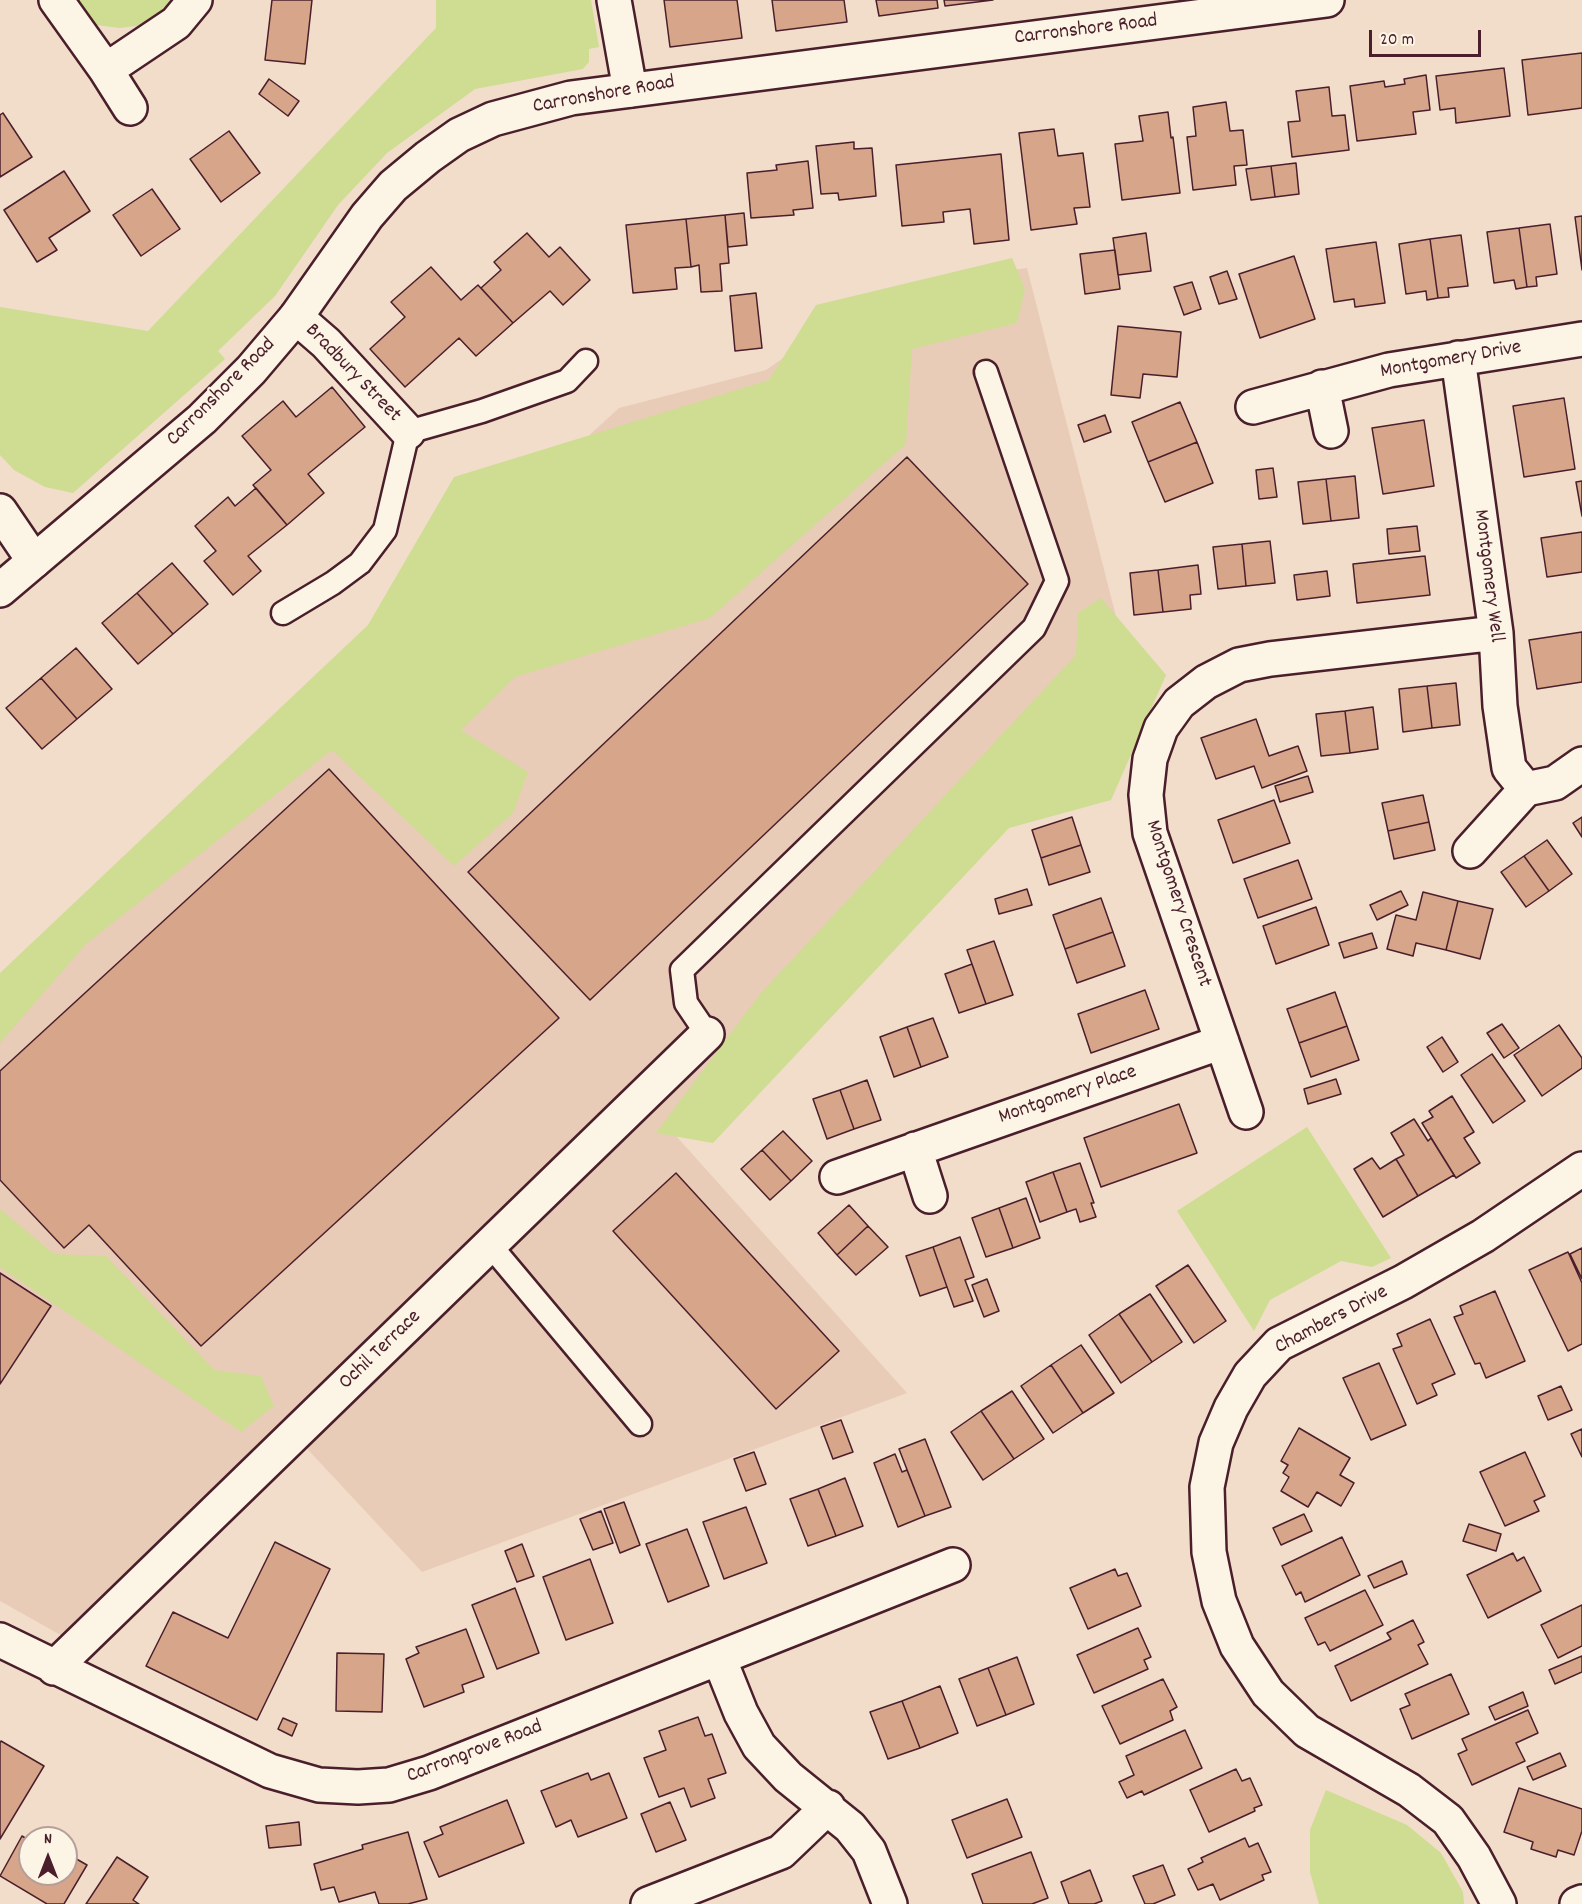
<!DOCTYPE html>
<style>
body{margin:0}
#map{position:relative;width:1582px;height:1904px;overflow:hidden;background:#f1ddca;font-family:Dekko,sans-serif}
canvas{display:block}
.north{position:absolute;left:18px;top:1826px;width:60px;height:60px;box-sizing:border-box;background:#fcf5e5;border:2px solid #b59f9b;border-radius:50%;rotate:0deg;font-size:16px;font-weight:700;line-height:24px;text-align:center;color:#4a1f2b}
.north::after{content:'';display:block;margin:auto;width:21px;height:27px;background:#4a1f2b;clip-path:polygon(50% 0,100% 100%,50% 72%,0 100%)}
.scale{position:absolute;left:1369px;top:30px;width:112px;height:27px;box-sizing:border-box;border:3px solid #4a1f2b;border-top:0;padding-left:8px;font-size:18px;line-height:21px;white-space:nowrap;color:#4a1f2b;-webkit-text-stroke:4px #fcf5e5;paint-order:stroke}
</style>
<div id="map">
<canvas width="1582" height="1904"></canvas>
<div class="north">N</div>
<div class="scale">20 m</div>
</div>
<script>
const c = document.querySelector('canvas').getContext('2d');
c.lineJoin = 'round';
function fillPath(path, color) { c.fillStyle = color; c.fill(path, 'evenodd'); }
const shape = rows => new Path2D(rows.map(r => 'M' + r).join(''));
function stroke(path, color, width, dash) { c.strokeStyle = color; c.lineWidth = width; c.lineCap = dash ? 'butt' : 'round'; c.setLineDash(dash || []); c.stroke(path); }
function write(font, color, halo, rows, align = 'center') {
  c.font = font + ' Dekko,sans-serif'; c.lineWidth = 4.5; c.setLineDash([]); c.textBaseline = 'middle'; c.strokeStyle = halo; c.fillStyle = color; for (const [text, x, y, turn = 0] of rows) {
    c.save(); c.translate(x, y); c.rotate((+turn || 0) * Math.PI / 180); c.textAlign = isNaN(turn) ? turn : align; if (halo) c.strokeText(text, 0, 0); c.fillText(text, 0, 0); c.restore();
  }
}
const built = shape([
 [1027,268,1121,636,668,1127,907,1393,422,1572,298,1439,82,1647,0,1601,0,974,619,408,766,370,883,289]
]);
const green = shape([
 [71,0,173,0,163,12,144,25,119,28,96,25,82,15],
 [436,0,591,0,599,47,589,49,589,62,583,69,475,89,387,153,338,205,275,296,218,351,225,359,73,493,45,487,14,470,0,455,0,307,148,331,436,28],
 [1012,258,1025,289,1017,323,912,349,906,444,710,618,515,677,461,730,528,772,513,813,454,866,332,750,86,944,0,1043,0,973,368,625,454,477,769,380,816,305],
 [1101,598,1166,675,1111,800,1009,828,713,1143,656,1133,761,993,1076,655,1078,613],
 [1307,1127,1391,1258,1372,1267,1341,1261,1270,1300,1254,1331,1177,1211],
 [0,1209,54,1254,106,1256,214,1370,261,1376,274,1406,241,1432,0,1267],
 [1326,1790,1407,1825,1441,1853,1463,1892,1464,1904,1319,1904,1310,1872,1310,1830]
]);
const building = shape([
 [272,0,312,0,305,64,265,60,272,0],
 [664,0,737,0,742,38,670,47,664,0],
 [772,0,844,0,847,22,776,31,772,0],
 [876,0,937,0,938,8,879,16,876,0],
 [944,0,993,0,945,6,944,0],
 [1582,53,1582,108,1528,115,1522,60,1582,53],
 [1504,68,1510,116,1456,123,1455,108,1440,110,1436,76,1504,68],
 [1426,75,1430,110,1413,112,1416,134,1357,141,1350,86,1384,81,1385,87,1405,84,1404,79,1426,75],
 [269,79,299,101,288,116,259,94,269,79],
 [1329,87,1332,116,1345,115,1349,150,1292,157,1288,122,1300,121,1296,91,1329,87],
 [1226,102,1230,131,1243,130,1247,165,1234,166,1236,185,1193,190,1187,137,1196,136,1193,107,1226,102],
 [1168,112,1171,138,1173,137,1180,193,1122,200,1115,144,1143,141,1139,116,1168,112],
 [3,113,32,157,0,177,0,115,3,113],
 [1054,129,1058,156,1083,153,1090,207,1074,208,1077,224,1031,230,1019,133,1054,129],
 [229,131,260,173,221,202,190,159,229,131],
 [854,142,854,149,872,148,876,196,839,200,838,193,821,194,816,146,854,142],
 [1001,154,1009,240,974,244,970,209,943,212,944,222,902,226,896,165,1001,154],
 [808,161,813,208,793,210,794,215,751,218,747,173,777,170,776,165,808,161],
 [1296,163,1299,194,1275,197,1271,166,1296,163],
 [1271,166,1275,197,1251,200,1246,169,1271,166],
 [64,171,90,211,49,238,57,250,37,262,4,210,64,171],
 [152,189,180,229,141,256,113,215,152,189],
 [744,213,747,245,728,247,725,215,744,213],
 [725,215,729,263,720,264,722,291,701,292,699,265,691,267,686,219,725,215],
 [1582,216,1582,270,1575,217,1582,216],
 [686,219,691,267,675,268,677,289,633,293,626,225,686,219],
 [1550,224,1557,274,1536,277,1537,286,1527,287,1519,228,1550,224],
 [1519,228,1527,287,1516,289,1514,280,1494,283,1487,232,1519,228],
 [527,233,549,257,560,247,590,280,563,305,550,291,513,323,481,288,501,270,494,262,527,233],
 [1146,233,1151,271,1118,275,1113,238,1146,233],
 [1461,235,1468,286,1448,288,1449,297,1438,298,1430,239,1461,235],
 [1430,239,1438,298,1427,300,1426,291,1406,294,1399,244,1430,239],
 [1376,242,1385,303,1355,307,1354,299,1334,302,1326,249,1376,242],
 [1115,250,1120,289,1085,294,1080,254,1115,250],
 [1294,256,1315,319,1260,338,1239,274,1294,256],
 [431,267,461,300,478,285,513,323,476,356,459,338,405,387,370,349,405,317,391,302,431,267],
 [1227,271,1237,299,1219,304,1210,277,1227,271],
 [1192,282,1201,309,1184,315,1174,287,1192,282],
 [756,293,762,348,735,351,730,296,756,293],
 [1118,326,1181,332,1177,377,1143,374,1140,398,1111,395,1118,326],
 [332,387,365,427,308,474,324,493,287,525,253,485,271,470,242,436,283,401,296,417,332,387],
 [1564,398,1575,469,1524,477,1513,406,1564,398],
 [1180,402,1197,442,1148,462,1132,422,1180,402],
 [1105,415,1111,432,1084,442,1078,425,1105,415],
 [1424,420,1434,486,1383,494,1372,428,1424,420],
 [1197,442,1213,483,1165,502,1148,462,1197,442],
 [907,457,1028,584,590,1000,468,872,907,457],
 [1273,468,1277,497,1259,499,1256,470,1273,468],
 [1355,476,1359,518,1331,521,1326,479,1355,476],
 [1326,479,1331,521,1303,524,1298,482,1326,479],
 [1582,481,1582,516,1576,482,1582,481],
 [256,488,287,525,248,556,261,571,233,595,204,561,216,551,195,526,228,497,235,506,256,488],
 [1417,526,1420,551,1389,554,1387,529,1417,526],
 [1582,532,1582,572,1547,577,1541,538,1582,532],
 [1270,541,1275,583,1246,586,1242,544,1270,541],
 [1242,544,1246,586,1218,589,1213,547,1242,544],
 [1425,556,1430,595,1357,603,1353,564,1425,556],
 [172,563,208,604,173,634,137,593,172,563],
 [1198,565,1201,594,1190,595,1191,609,1163,612,1158,570,1198,565],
 [1158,570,1163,612,1134,615,1130,573,1158,570],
 [1327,571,1330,596,1297,600,1294,575,1327,571],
 [137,593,173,634,138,664,102,623,137,593],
 [1582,632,1582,682,1537,689,1529,640,1582,632],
 [76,648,112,689,77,719,41,678,76,648],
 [41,678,77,719,42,749,6,708,41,678],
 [1456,683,1460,725,1432,728,1427,686,1456,683],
 [1427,686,1432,728,1403,732,1399,689,1427,686],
 [1373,707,1378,749,1350,753,1345,711,1373,707],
 [1345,711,1350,753,1321,756,1316,714,1345,711],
 [1256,719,1269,756,1298,746,1307,771,1262,788,1254,766,1216,779,1201,738,1256,719],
 [329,769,559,1018,201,1346,89,1225,64,1248,0,1180,0,1071,329,769],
 [1308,776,1313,792,1280,802,1275,786,1308,776],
 [1423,795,1429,822,1388,831,1382,803,1423,795],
 [1274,800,1290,843,1233,863,1218,820,1274,800],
 [1072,817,1081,845,1041,858,1032,830,1072,817],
 [1582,817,1582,837,1573,823,1582,817],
 [1429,822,1435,850,1394,859,1388,831,1429,822],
 [1547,840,1572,874,1549,891,1524,856,1547,840],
 [1081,845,1090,872,1049,885,1041,858,1081,845],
 [1524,856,1549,891,1526,907,1501,872,1524,856],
 [1298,860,1312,899,1258,918,1244,879,1298,860],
 [1027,889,1032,905,999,914,995,899,1027,889],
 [1401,891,1408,905,1377,920,1370,905,1401,891],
 [1423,892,1458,901,1446,950,1416,943,1413,956,1387,949,1396,915,1416,920,1423,892],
 [1101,898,1113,932,1065,949,1053,915,1101,898],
 [1458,901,1493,909,1480,959,1446,950,1458,901],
 [1316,907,1329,945,1276,964,1263,926,1316,907],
 [1113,932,1125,966,1077,983,1065,949,1113,932],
 [1372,933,1377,948,1344,958,1339,943,1372,933],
 [994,941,1013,995,986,1004,967,950,994,941],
 [972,964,986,1004,959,1013,945,974,972,964],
 [1145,990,1159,1029,1091,1053,1078,1014,1145,990],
 [1335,992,1347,1026,1299,1043,1287,1009,1335,992],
 [933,1018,948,1057,921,1067,907,1027,933,1018],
 [1502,1024,1519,1048,1504,1058,1487,1033,1502,1024],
 [1559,1025,1582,1058,1582,1068,1542,1096,1514,1055,1559,1025],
 [1347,1026,1359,1060,1311,1077,1299,1043,1347,1026],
 [907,1027,921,1067,894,1077,880,1037,907,1027],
 [1442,1037,1458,1062,1443,1072,1427,1047,1442,1037],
 [1492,1054,1525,1101,1493,1123,1461,1075,1492,1054],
 [1336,1079,1341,1094,1308,1104,1304,1089,1336,1079],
 [867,1080,881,1120,854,1129,840,1090,867,1080],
 [840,1090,854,1129,827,1139,813,1099,840,1090],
 [1452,1096,1474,1132,1464,1138,1480,1163,1456,1178,1422,1123,1433,1117,1429,1111,1452,1096],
 [1179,1104,1197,1153,1101,1187,1084,1138,1179,1104],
 [1414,1119,1428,1141,1431,1138,1454,1175,1418,1196,1396,1159,1404,1155,1391,1133,1414,1119],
 [783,1131,812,1161,791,1181,762,1150,783,1131],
 [762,1150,791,1181,770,1200,741,1169,762,1150],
 [1372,1158,1380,1169,1396,1159,1418,1196,1383,1217,1354,1169,1372,1158],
 [1080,1163,1094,1203,1091,1203,1096,1217,1080,1222,1076,1209,1067,1212,1053,1172,1080,1163],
 [1053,1172,1067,1212,1040,1222,1026,1182,1053,1172],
 [676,1173,839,1351,776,1409,613,1231,676,1173],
 [1026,1198,1040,1238,1013,1248,999,1208,1026,1198],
 [849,1205,868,1226,837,1255,818,1233,849,1205],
 [999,1208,1013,1248,986,1257,972,1218,999,1208],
 [868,1226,888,1247,856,1275,837,1255,868,1226],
 [960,1237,974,1277,965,1280,973,1301,954,1307,933,1247,960,1237],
 [933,1247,947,1287,920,1296,906,1256,933,1247],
 [1582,1248,1582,1279,1570,1254,1582,1248],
 [1568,1252,1582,1283,1582,1344,1568,1351,1529,1270,1568,1252],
 [1188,1265,1226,1321,1194,1343,1156,1286,1188,1265],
 [0,1273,51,1306,0,1384,0,1273],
 [987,1279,999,1311,984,1317,972,1285,987,1279],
 [1495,1291,1525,1361,1486,1378,1480,1363,1475,1364,1454,1317,1463,1314,1460,1306,1495,1291],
 [1150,1294,1182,1342,1152,1362,1119,1314,1150,1294],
 [1119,1314,1152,1362,1121,1383,1089,1335,1119,1314],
 [1430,1319,1455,1374,1432,1384,1437,1395,1417,1404,1393,1349,1402,1346,1397,1334,1430,1319],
 [1081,1345,1114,1393,1083,1413,1051,1365,1081,1345],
 [1379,1363,1406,1425,1371,1440,1343,1378,1379,1363],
 [1051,1365,1083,1413,1053,1433,1021,1386,1051,1365],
 [1561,1386,1572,1410,1548,1420,1538,1396,1561,1386],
 [1012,1391,1044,1439,1014,1459,981,1411,1012,1391],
 [981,1411,1014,1459,983,1480,951,1432,981,1411],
 [841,1420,853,1452,833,1459,821,1427,841,1420],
 [1299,1428,1350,1458,1340,1475,1354,1483,1341,1506,1317,1492,1308,1507,1281,1491,1289,1477,1283,1473,1288,1465,1281,1461,1299,1428],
 [1582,1429,1582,1457,1571,1434,1582,1429],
 [925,1439,951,1507,925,1516,899,1449,925,1439],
 [754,1452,766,1484,746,1491,734,1459,754,1452],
 [1525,1452,1545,1496,1534,1501,1539,1511,1505,1526,1480,1472,1525,1452],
 [895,1454,902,1472,907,1470,925,1516,898,1527,874,1463,895,1454],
 [845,1478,863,1526,836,1536,818,1489,845,1478],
 [818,1489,836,1536,808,1546,790,1499,818,1489],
 [624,1502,640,1545,620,1553,604,1509,624,1502],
 [746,1507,767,1563,724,1579,703,1522,746,1507],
 [601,1511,613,1543,593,1550,580,1519,601,1511],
 [1304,1514,1312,1531,1281,1545,1273,1528,1304,1514],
 [1469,1524,1501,1534,1496,1551,1463,1541,1469,1524],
 [687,1529,709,1586,668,1602,646,1544,687,1529],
 [1342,1537,1360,1575,1305,1602,1301,1592,1296,1595,1282,1566,1342,1537],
 [275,1542,330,1569,257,1720,146,1666,173,1612,228,1638,275,1542],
 [522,1544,534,1576,517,1582,505,1551,522,1544],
 [1513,1553,1517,1561,1524,1557,1541,1591,1488,1618,1467,1575,1513,1553],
 [590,1559,613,1623,566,1640,543,1577,590,1559],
 [1402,1561,1407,1574,1374,1588,1368,1576,1402,1561],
 [1115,1569,1118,1576,1127,1573,1141,1606,1088,1629,1070,1588,1115,1569],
 [515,1588,539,1653,497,1669,472,1605,515,1588],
 [1365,1590,1383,1625,1330,1651,1325,1642,1318,1645,1305,1618,1365,1590],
 [1582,1605,1582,1646,1558,1658,1541,1625,1582,1605],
 [1413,1620,1424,1642,1418,1645,1428,1664,1351,1701,1335,1666,1391,1639,1387,1633,1413,1620],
 [1138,1628,1151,1657,1144,1660,1148,1669,1094,1693,1077,1655,1138,1628],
 [466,1629,484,1677,462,1685,464,1692,424,1707,406,1659,419,1653,416,1647,466,1629],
 [337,1653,384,1654,382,1712,336,1711,337,1653],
 [1582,1656,1582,1672,1555,1684,1549,1670,1582,1656],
 [1017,1657,1034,1704,1006,1715,988,1668,1017,1657],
 [988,1668,1006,1715,977,1726,959,1679,988,1668],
 [1451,1674,1469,1714,1412,1739,1400,1709,1410,1705,1405,1694,1451,1674],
 [1163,1679,1177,1707,1170,1711,1173,1720,1120,1744,1102,1706,1163,1679],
 [940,1686,958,1733,920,1748,902,1701,940,1686],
 [1523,1692,1528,1706,1495,1720,1489,1707,1523,1692],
 [902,1701,920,1748,888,1759,870,1712,902,1701],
 [1528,1710,1538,1733,1516,1743,1525,1761,1472,1785,1458,1754,1467,1750,1462,1739,1528,1710],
 [698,1717,705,1736,712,1734,726,1773,708,1779,715,1798,691,1807,684,1788,659,1797,644,1758,666,1750,659,1731,698,1717],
 [283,1718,297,1724,292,1736,278,1729,283,1718],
 [1185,1730,1202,1768,1144,1795,1142,1791,1127,1798,1119,1782,1134,1775,1126,1756,1185,1730],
 [1,1741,44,1766,0,1839,0,1743,1,1741],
 [1560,1753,1566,1766,1533,1780,1527,1767,1560,1753],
 [1236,1769,1242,1781,1250,1778,1262,1805,1254,1808,1255,1811,1209,1832,1190,1790,1236,1769],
 [588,1773,591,1780,609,1773,627,1818,578,1837,571,1820,556,1827,541,1791,588,1773],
 [1519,1788,1582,1809,1582,1831,1574,1855,1558,1850,1556,1857,1531,1849,1533,1842,1504,1832,1519,1788],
 [1007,1799,1022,1837,967,1858,952,1820,1007,1799],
 [507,1800,524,1843,439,1877,424,1842,443,1834,440,1827,507,1800],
 [670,1802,686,1840,656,1852,641,1814,670,1802],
 [299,1822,301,1845,269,1848,266,1826,299,1822],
 [408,1832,427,1899,408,1904,379,1904,375,1892,339,1902,334,1887,321,1890,314,1864,363,1849,362,1845,408,1832],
 [22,1836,30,1841,30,1874,66,1874,66,1853,87,1865,64,1904,47,1904,0,1876,22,1836],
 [1245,1838,1249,1847,1258,1843,1271,1872,1262,1875,1264,1880,1220,1900,1213,1884,1198,1890,1188,1869,1203,1862,1201,1858,1245,1838],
 [1031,1852,1048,1898,1032,1904,983,1904,972,1874,1031,1852],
 [117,1857,148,1877,133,1900,139,1904,86,1904,117,1857],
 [1163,1865,1175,1895,1153,1904,1145,1904,1133,1876,1163,1865],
 [1090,1870,1102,1901,1094,1904,1069,1904,1061,1882,1090,1870]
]);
const lane = shape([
 [283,613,333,583,360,563,385,530,408,432,482,411,567,381,586,361],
 [707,1034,686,1003,682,970,1034,628,1057,581,986,372],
 [490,1245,640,1424]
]);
const street = shape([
 [56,0,106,70,176,23,195,0],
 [614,0,630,90],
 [106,70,130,108],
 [296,317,326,343,408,432],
 [1458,358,1496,633,1500,706,1509,768,1526,789,1470,851],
 [1322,387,1331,431],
 [1253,407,1389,370,1582,339],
 [0,511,34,561],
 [1526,789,1555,783,1582,764],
 [1246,1112,1150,833,1146,795,1150,759,1161,728,1179,703,1206,682,1239,665,1270,659,1496,633],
 [915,1149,930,1196],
 [837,1177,1222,1042],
 [0,1640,270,1771,319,1785,358,1787,389,1785,429,1773,953,1565],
 [719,1658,741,1713,759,1746,788,1777,850,1827,869,1851,890,1904],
 [54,1668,707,1034],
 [648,1904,781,1852,828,1807],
 [1499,1904,1474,1857,1448,1820,1409,1790,1307,1731,1268,1693,1237,1646,1219,1601,1209,1552,1207,1487,1216,1443,1231,1408,1250,1375,1279,1344,1403,1282,1483,1236,1582,1169],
 [1577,1904,1582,1902]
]);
const secondary = shape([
 [0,590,202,419,251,370,296,317,367,216,393,186,428,157,459,135,493,119,571,98,1327,0]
]);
const streetNames = [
 ["Carronshore Road",1086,31,-7],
 ["Carronshore Road",604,96,-10],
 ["Montgomery Drive",1451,361,-10],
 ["Bradbury Street",352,374,46],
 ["Carronshore Road",222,393,-45],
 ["Montgomery Well",1487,576,83],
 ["Montgomery Crescent",1177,904,72],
 ["Montgomery Place",1068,1096,-19],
 ["Chambers Drive",1332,1321,-28],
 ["Ochil Terrace",381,1351,-44],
 ["Carrongrove Road",475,1753,-21]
];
fillPath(built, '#e9ccb7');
fillPath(green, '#cedd91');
fillPath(building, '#d6a58a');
stroke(building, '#4a1f2b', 1.5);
stroke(lane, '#4a1f2b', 27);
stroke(street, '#4a1f2b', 38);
stroke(secondary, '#4a1f2b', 38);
stroke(lane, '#fcf5e5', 22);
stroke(street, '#fcf5e5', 33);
stroke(secondary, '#fcf5e5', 33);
write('21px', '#4a1f2b', '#fcf5e5', streetNames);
</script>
